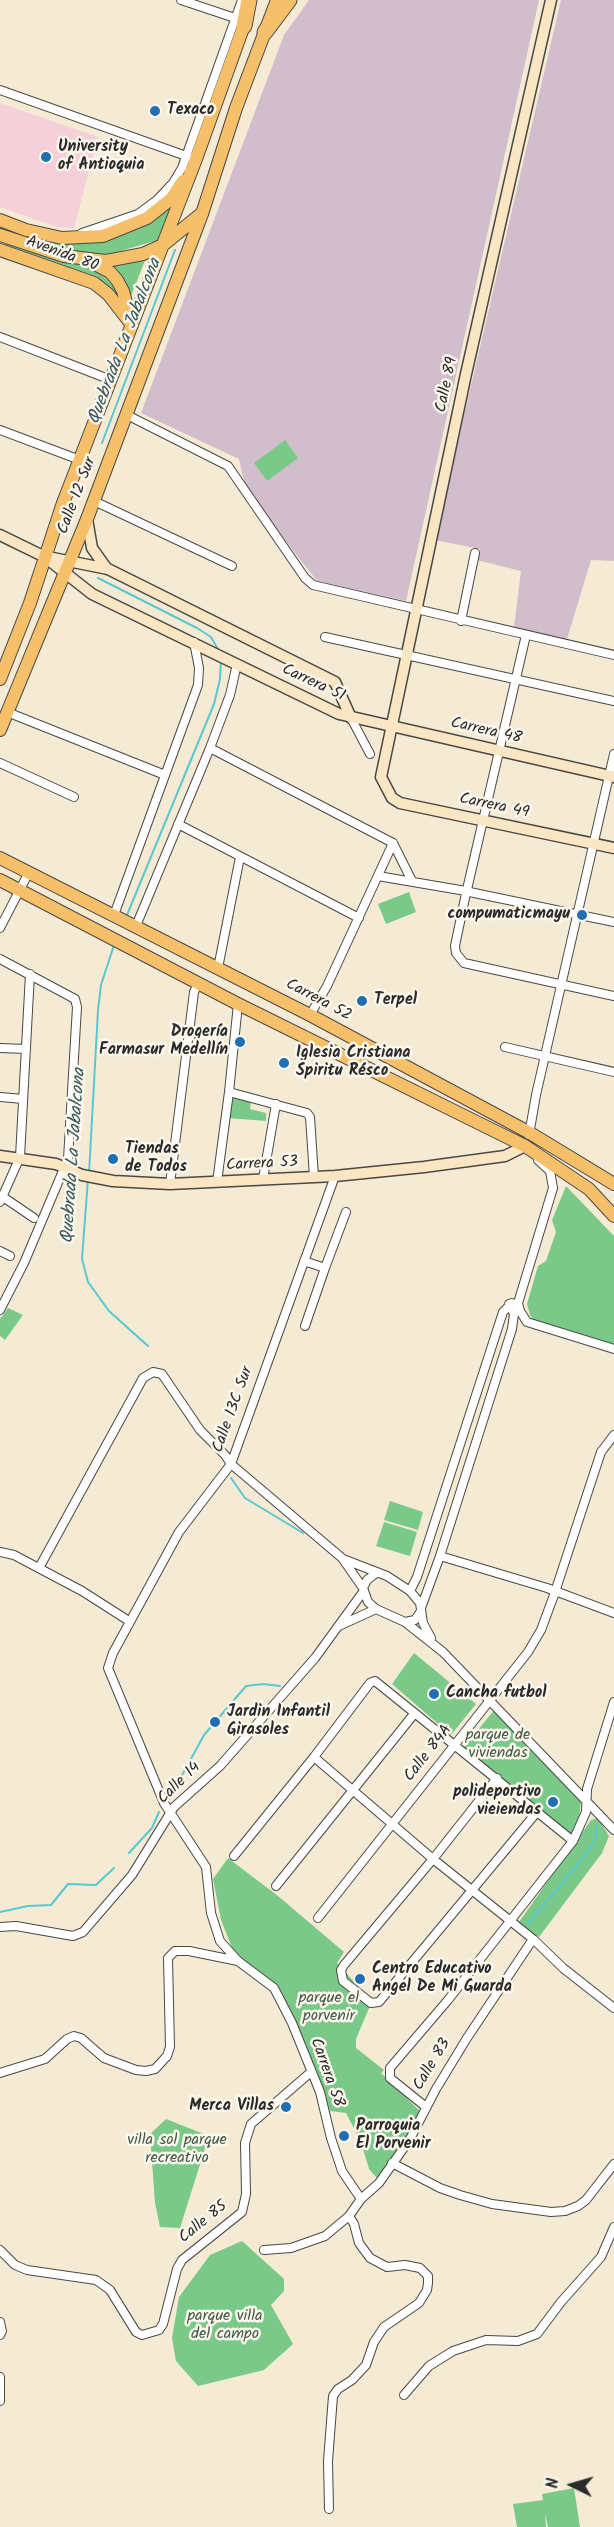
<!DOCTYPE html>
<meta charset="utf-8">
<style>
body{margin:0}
#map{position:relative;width:614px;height:2527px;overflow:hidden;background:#f5ebd5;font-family:Kalam,sans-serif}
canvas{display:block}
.north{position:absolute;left:542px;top:2455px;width:60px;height:60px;-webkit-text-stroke:4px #fbf7ec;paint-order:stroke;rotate:275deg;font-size:16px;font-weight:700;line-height:24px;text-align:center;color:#2b2b2b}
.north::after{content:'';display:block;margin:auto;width:21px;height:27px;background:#2b2b2b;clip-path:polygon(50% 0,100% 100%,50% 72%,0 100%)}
</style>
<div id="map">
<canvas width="614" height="2527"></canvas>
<div class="north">N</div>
</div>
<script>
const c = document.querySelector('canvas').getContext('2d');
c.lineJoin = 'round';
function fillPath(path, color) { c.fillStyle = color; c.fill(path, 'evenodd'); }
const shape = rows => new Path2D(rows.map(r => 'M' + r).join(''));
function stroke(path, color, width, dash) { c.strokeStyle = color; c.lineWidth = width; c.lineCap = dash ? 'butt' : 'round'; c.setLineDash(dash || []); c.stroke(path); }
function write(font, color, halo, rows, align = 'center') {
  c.font = font + ' Kalam,sans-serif'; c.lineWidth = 5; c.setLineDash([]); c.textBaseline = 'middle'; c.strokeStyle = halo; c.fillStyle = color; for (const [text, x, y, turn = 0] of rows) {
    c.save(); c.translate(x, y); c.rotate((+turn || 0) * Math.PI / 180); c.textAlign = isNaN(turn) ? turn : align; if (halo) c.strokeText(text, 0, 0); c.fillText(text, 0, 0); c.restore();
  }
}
const built = shape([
 [0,103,98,137,74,228,57,227,0,207]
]);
const industrial = shape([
 [309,0,539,0,406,601,317,581,252,498,243,477,239,459,141,413,284,35],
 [561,0,614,0,614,561,591,560,567,639,514,627,521,571,477,560,480,549,435,540]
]);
const green = shape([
 [172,204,162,239,113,253,90,256,72,254,3,232,5,227,97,240,123,234,144,225],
 [7,242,91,268,107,279,115,288,117,297,5,247],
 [146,258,131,296,125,281,108,267,123,265],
 [285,440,298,458,267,481,254,463],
 [409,892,416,912,386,924,378,904],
 [230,1096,251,1102,250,1109,266,1113,266,1121,227,1118],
 [566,1186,614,1236,614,1345,536,1323,530,1315,527,1304,538,1266,546,1261,556,1232,552,1220],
 [8,1308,23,1315,5,1340,0,1336,0,1319],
 [390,1501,423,1512,418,1530,384,1520],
 [384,1522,417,1532,410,1556,376,1546],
 [414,1653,476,1704,451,1735,392,1684],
 [495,1709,581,1801,578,1827,574,1832,568,1835,464,1747],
 [598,1818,609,1836,602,1853,539,1937,519,1922,591,1820],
 [228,1858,278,1896,344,1952,337,1963,372,2001,356,2039,356,2048,384,2070,381,2073,421,2112,405,2144,377,2178,369,2169,361,2142,346,2113,330,2111,309,2053,275,1985,236,1958,221,1920,213,1879],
 [166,2119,209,2136,180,2228,160,2227,155,2203,150,2134],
 [242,2241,284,2279,284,2291,271,2305,293,2344,264,2370,198,2386,176,2361,172,2338,179,2297,210,2255],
 [574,2488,580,2527,548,2527,545,2514,546,2527,517,2527,513,2504,543,2500,542,2494]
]);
const stream = shape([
 [102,443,175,250],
 [98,578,197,628,211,637,219,651],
 [127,915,214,704,220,679,221,660],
 [89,1174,98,1010,101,985,114,945],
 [88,1179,82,1259,88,1282,109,1311,148,1346],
 [231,1478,245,1498,303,1533],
 [169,1799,204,1735,246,1686,263,1684,280,1686],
 [129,1853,152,1828,159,1812],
 [0,1912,28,1906,51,1905,68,1884,96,1885,114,1868],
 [528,1924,581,1861,596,1839,597,1826]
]);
const street = shape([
 [181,0,235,18],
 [0,90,189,157],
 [82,233,138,214,157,200,173,183,182,168,242,0],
 [0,337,111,380],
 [127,415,228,466,305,578,313,585,614,655],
 [0,430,80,460],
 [94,501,232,566],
 [461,621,475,553],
 [526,635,465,898,455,946,456,953,464,963,614,996],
 [325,637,614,701],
 [7,712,165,775],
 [351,718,370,754],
 [210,748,393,843,412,881],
 [0,763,74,797],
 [178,824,359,918],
 [378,876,460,890,614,922],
 [114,915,198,685,199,668,194,642],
 [136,926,210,748,230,695,237,664],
 [0,928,29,872],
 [0,959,75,999,77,1007,68,1159,24,1263,0,1310],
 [218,968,240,857],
 [310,1015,327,986,393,843],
 [505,1047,614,1072],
 [0,1048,26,1049],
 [229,1092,307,1113,310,1117,314,1177],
 [0,1097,23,1099],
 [529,1135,536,1095,614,754],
 [538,1160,550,1171,553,1188,518,1303,520,1311,527,1322,614,1349],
 [335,1176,231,1464,179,1532,113,1653,108,1668,164,1803,206,1867,211,1913,220,1941,238,1961,274,1988,292,2023,320,2092,331,2138,342,2171,361,2199],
 [263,1179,276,1104],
 [217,1182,229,1092,238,1004],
 [170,1184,194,992,199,982],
 [3,1197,34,1218],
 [0,1202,20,1157,30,974],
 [0,1251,10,1256],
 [304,1261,325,1268,305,1326],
 [325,1268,346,1212],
 [0,1552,14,1555,82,1591,129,1621],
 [440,1556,547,1588,614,1613],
 [343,1559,387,1576,410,1591,420,1603,423,1623,431,1638],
 [39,1568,143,1378,153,1372,162,1374,200,1430,225,1455,231,1464,342,1558,363,1588],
 [376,1573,367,1580,363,1588,368,1602,376,1609,405,1622,415,1620,421,1611],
 [410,1591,417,1577,503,1312,512,1303],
 [421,1608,440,1556,512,1329,514,1314,509,1304],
 [405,1622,443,1652,614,1830],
 [341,1625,376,1609],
 [314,1757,433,1859,533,1939,563,1968,614,2008],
 [497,1778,433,1859,344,1965,341,1970,343,1981,371,2003,379,2002,537,1812],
 [234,1856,314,1757,370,1683,375,1681,573,1841],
 [276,1886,414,1714],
 [318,1918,528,1652,541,1630,554,1595,601,1452,614,1435],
 [0,1927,16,1926,73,1936,83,1932,132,1875,174,1807,220,1766,315,1658,363,1592],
 [0,2073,45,2059,67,2039,74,2036,81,2038,104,2058,136,2070,146,2071,155,2069,167,2056,170,2047,168,1958,175,1951,189,1951,238,1961],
 [426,2107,390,2078,390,2068,448,2000,573,1841,586,1812,587,1789,614,1702],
 [392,2163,440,2188,460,2195,492,2204,551,2212,565,2211,578,2206,586,2200,614,2164],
 [0,2250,15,2265,27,2270,96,2280,110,2290,136,2332,142,2335,159,2330,163,2324,177,2269,182,2260,242,2212,246,2194,245,2143,251,2124,311,2072],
 [264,2250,291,2248,325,2236,349,2216,361,2199,379,2183,410,2139,436,2089,467,2038,533,1939],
 [0,2322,2,2331,0,2335],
 [0,2377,0,2401],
 [404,2395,429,2366,453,2351,486,2340,518,2341,537,2334,561,2302,601,2257,614,2227],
 [329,2509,328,2461,333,2396,338,2389,352,2380,366,2365,374,2342,384,2327,419,2303,427,2290,428,2283,428,2276,420,2268,405,2265,387,2267,370,2258,359,2243,354,2224,349,2216]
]);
const secondary = shape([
 [551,0,466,374,381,777,392,798,400,803,614,848],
 [87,519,92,548,107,569],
 [0,535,45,557,92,594,339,714,614,777],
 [48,557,108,569,335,682,351,718],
 [0,1156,56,1164,82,1175,113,1181,170,1184,335,1176,424,1167,505,1156,525,1146]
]);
const primary = shape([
 [0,220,26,230,62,238,103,236,147,218,171,199,183,181],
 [0,235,64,256,106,261,143,254,163,245,201,214],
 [0,250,94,283,108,294,132,325],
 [91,262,110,272,117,280,123,291,130,318],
 [0,679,30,603,63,503,196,159,247,17],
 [0,730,87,519,202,214,236,108,277,0],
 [0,858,310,1015,530,1133,614,1184],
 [0,880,238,1004,525,1146,589,1189,614,1216]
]);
const highway = shape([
 [244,26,249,0],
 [265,32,289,0]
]);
const markers = [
 [155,111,6,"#1f6fb2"],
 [46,157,6,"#1f6fb2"],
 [582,915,6,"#1f6fb2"],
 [362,1001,6,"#1f6fb2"],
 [240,1042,6,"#1f6fb2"],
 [284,1063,6,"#1f6fb2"],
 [113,1159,6,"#1f6fb2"],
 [434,1694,6,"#1f6fb2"],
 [215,1722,6,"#1f6fb2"],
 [553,1802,6,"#1f6fb2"],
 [360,1979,6,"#1f6fb2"],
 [286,2107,6,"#1f6fb2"],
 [344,2136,6,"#1f6fb2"]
];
const poiNames = [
 ["Texaco",167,111],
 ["University",58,148],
 ["of Antioquia",58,166],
 ["compumaticmayu",570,915,"right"],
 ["Terpel",374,1001],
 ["Drogería",228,1033,"right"],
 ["Farmasur Medellín",228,1051,"right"],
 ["Iglesia Cristiana",296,1054],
 ["Spiritu Résco",296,1072],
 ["Tiendas",125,1150],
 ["de Todos",125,1168],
 ["Cancha futbol",446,1694],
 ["Jardin Infantil",227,1713],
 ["Girasoles",227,1731],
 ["polideportivo",541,1793,"right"],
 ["vieiendas",541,1811,"right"],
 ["Centro Educativo",372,1970],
 ["Angel De Mi Guarda",372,1988],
 ["Merca Villas",274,2107,"right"],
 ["Parroquia",356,2127],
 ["El Porvenir",356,2145]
];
const streetNames = [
 ["Avenida 80",62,255,20],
 ["Calle 89",448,385,-78],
 ["Calle 12 Sur",78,496,-69],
 ["Carrera 51",313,684,25],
 ["Carrera 48",486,732,13],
 ["Carrera 49",494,807,12],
 ["Carrera 52",318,1001,28],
 ["Carrera 53",262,1165,-3],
 ["Calle 13C Sur",234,1410,-70],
 ["Calle 84A",429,1754,-52],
 ["Calle 14",180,1784,-44],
 ["Calle 83",433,2065,-59],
 ["Carrera 58",326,2073,70],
 ["Calle 85",204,2223,-39]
];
const parkNames = [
 ["parque de",498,1736],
 ["viviendas",498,1754],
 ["parque el",329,1999],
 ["porvenir",329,2017],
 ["villa sol parque",177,2141],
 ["recreativo",177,2159],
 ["parque villa",225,2317],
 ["del campo",225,2335]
];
const waterNames = [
 ["Quebrada La Jabalcona",126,342,-69],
 ["Quebrada La Jabalcona",75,1156,-86]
];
fillPath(built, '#f5cfda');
fillPath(industrial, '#d1bdcb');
fillPath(green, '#7bc989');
stroke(stream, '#59c7ce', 2);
stroke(street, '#494844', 10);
stroke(secondary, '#494844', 13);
stroke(primary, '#494844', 14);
stroke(highway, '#494844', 17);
stroke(street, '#fff', 8);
stroke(secondary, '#fbe6c4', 10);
stroke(primary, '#f6c06b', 12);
stroke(highway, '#f6c06b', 15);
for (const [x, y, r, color] of markers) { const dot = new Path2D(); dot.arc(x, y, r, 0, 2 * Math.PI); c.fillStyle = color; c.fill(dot); stroke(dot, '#fbf7ec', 2); }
write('bold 16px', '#2b2b2b', '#fbf7ec', poiNames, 'left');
write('16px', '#2b2b2b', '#fbf7ec', streetNames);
write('16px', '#435a47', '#fbf7ec', parkNames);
write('italic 18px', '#395a5c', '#fbf7ec', waterNames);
</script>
